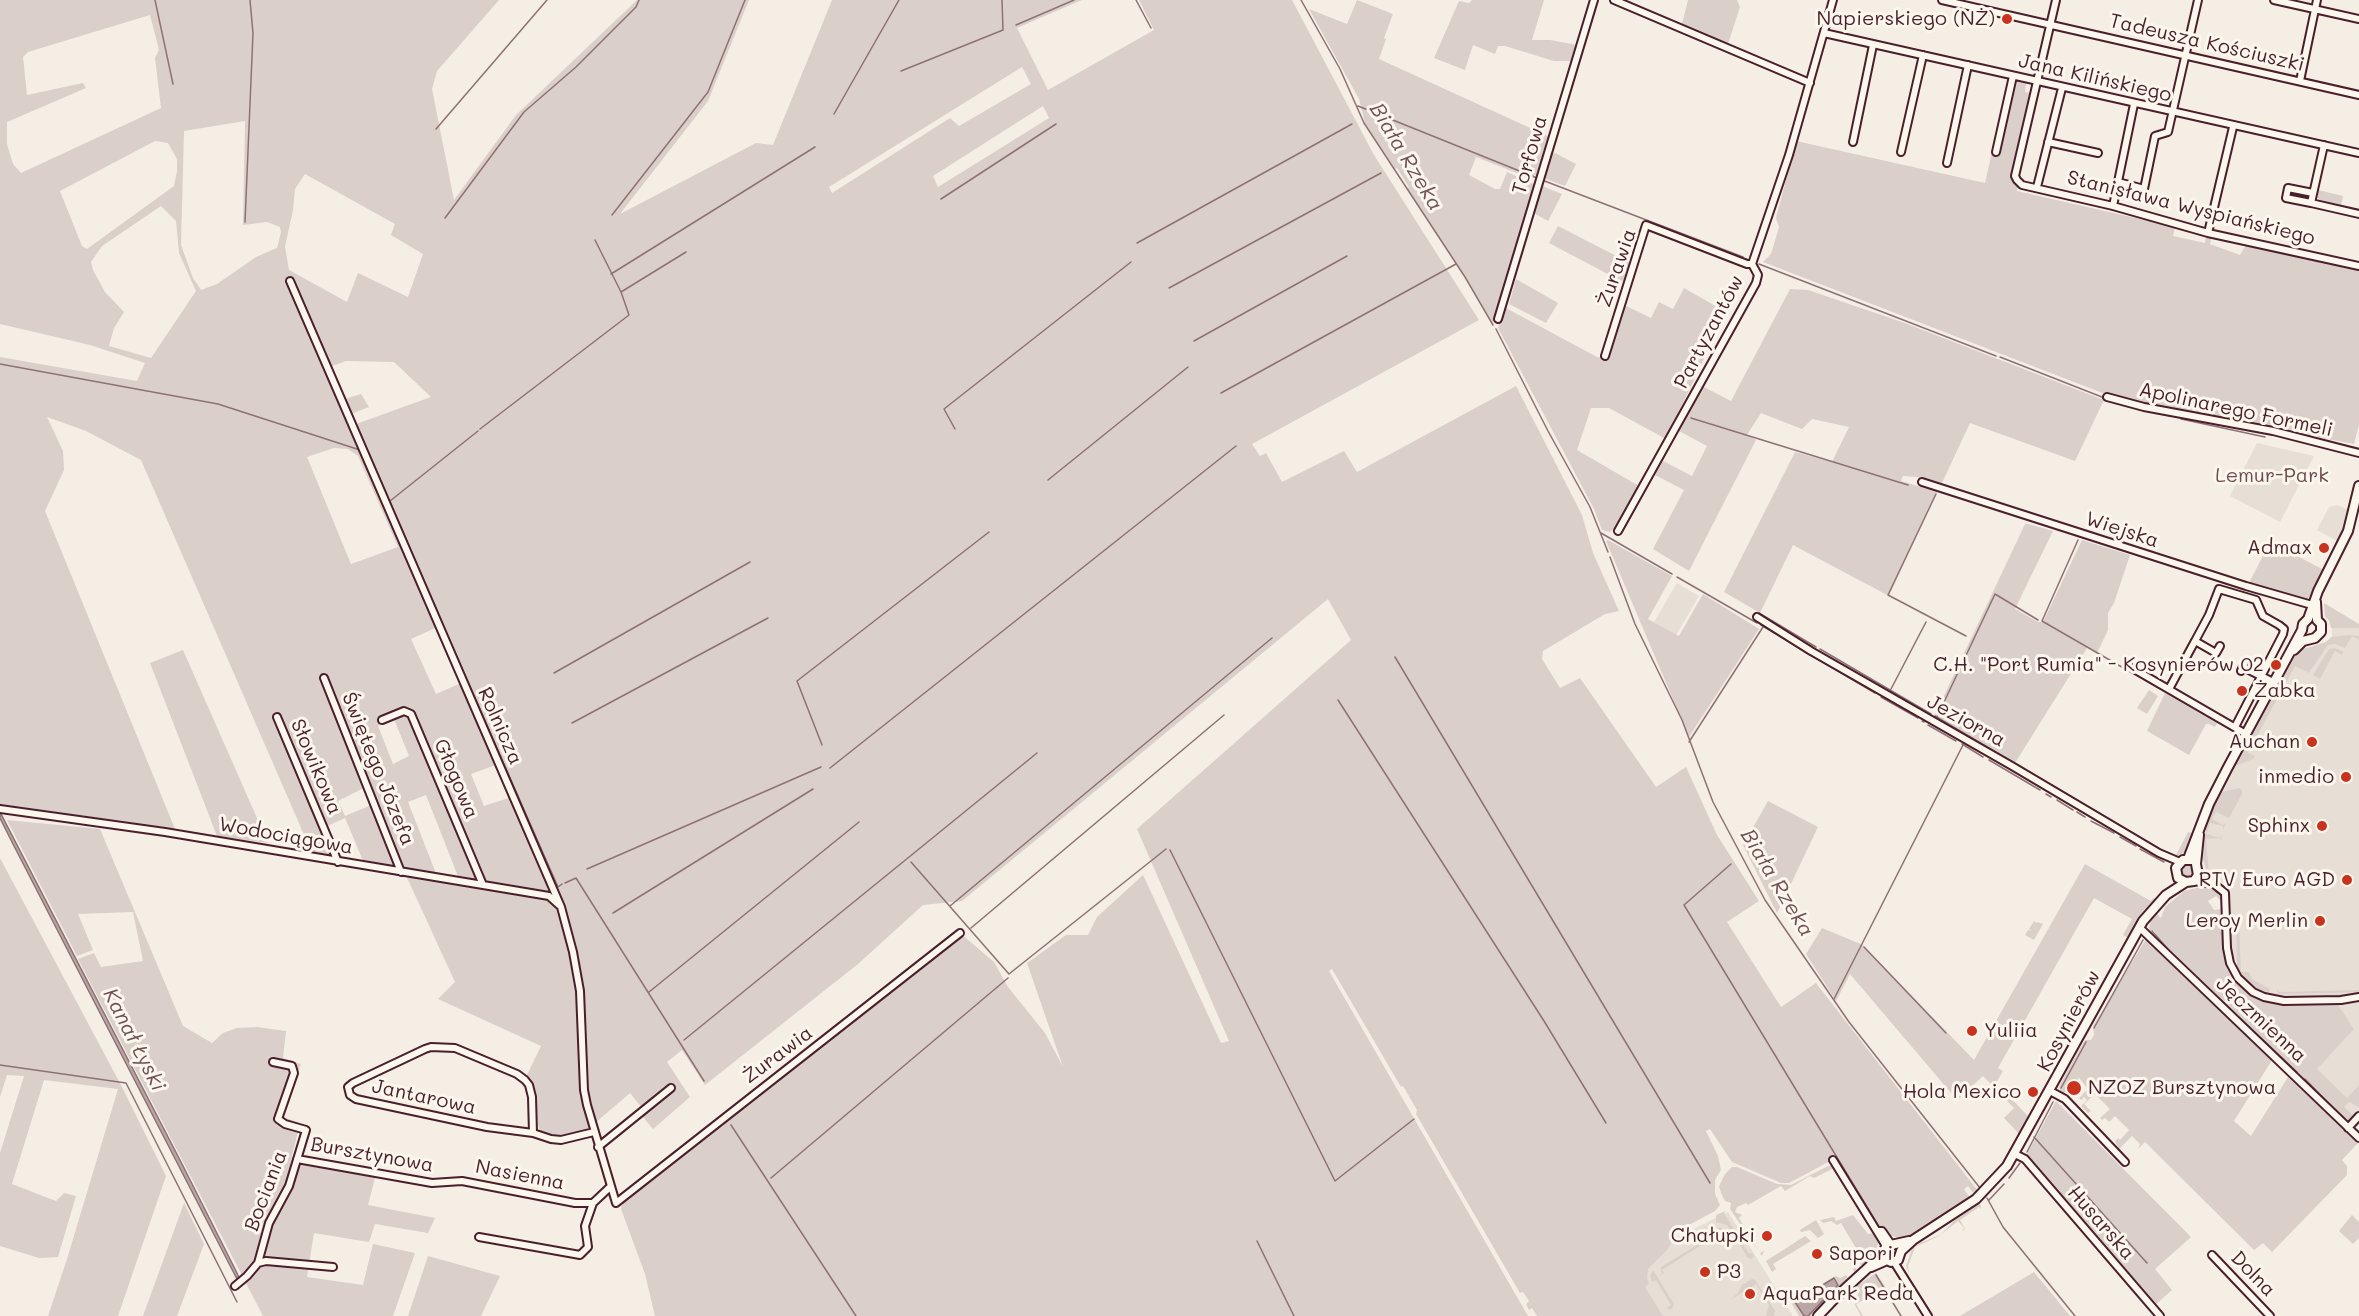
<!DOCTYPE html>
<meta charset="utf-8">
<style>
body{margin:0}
canvas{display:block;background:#f4eee4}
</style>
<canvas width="2359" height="1316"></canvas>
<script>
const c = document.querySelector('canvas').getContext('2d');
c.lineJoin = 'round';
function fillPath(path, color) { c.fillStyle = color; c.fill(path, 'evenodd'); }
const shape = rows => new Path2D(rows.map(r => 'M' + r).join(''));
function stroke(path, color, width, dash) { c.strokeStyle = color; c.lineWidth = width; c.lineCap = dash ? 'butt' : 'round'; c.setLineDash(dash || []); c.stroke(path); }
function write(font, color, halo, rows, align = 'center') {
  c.font = font + ' Mali,sans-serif'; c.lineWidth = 6; c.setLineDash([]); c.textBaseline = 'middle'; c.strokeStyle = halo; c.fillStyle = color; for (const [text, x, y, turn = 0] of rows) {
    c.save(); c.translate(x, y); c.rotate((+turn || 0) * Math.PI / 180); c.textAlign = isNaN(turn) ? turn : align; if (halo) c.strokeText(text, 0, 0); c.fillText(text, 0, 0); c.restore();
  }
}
const built = shape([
 [2257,443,2314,456,2280,522,2230,496],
 [2337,505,2349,510,2344,531,2339,542,2317,530,2329,507],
 [1677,583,1699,596,1676,635,1654,622],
 [2332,624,2359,624,2359,1112,2349,1122,2273,1045,2232,952,2229,892,2225,884,2209,875,2204,848,2214,807,2242,752,2248,753,2295,665,2309,673,2332,637],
 [1728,1212,1793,1316,1650,1316,1619,1266]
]);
const green = shape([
 [0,0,499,0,437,71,432,89,454,200,516,115,637,0,749,0,708,101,620,214,756,143,773,145,832,0,1082,0,1017,28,1048,90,1154,30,1139,0,1292,0,1374,155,1479,320,1252,444,1260,456,1266,453,1282,482,1344,451,1357,472,1516,386,1582,515,1593,553,1619,611,1605,614,1543,651,1542,659,1560,688,1580,678,1656,787,1686,767,1717,835,1759,901,1727,922,1781,1007,1816,983,1978,1191,1974,1194,1968,1186,1964,1189,1970,1198,1904,1239,1887,1235,1880,1228,1877,1229,1834,1159,1789,1183,1781,1183,1732,1162,1710,1129,1706,1131,1718,1156,1721,1170,1715,1180,1715,1194,1720,1205,1715,1211,1674,1233,1674,1239,1667,1250,1648,1269,1647,1278,1649,1284,1645,1287,1663,1316,1537,1316,1532,1308,1529,1310,1526,1304,1529,1301,1523,1292,1520,1293,1416,1114,1417,1110,1403,1086,1401,1087,1332,969,1329,971,1528,1316,655,1316,645,1274,621,1209,623,1201,960,933,994,962,1008,987,1045,1033,1063,1067,1027,963,1066,935,1088,935,1097,917,1143,875,1221,1043,1229,1041,1137,829,1351,640,1328,599,962,901,923,905,858,964,705,1085,682,1050,667,1062,690,1097,653,1129,638,1111,642,1108,630,1093,587,1130,564,1137,541,1132,536,1122,531,1084,526,1077,541,1046,438,999,455,982,403,869,364,863,345,818,323,828,335,858,312,853,141,460,86,431,47,417,63,451,64,470,45,511,175,829,0,804,0,357,137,381,145,363,90,345,0,324],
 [150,15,159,50,155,58,161,108,21,173,13,164,7,144,7,122,86,88,83,83,27,95,23,57,28,52],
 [1022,67,1031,84,959,126,950,118,832,193,829,187],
 [1043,106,1049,118,938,187,933,176],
 [245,121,243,225,267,222,280,227,281,232,277,248,256,257,217,284,201,290,193,278,181,245,184,131],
 [155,141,168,143,177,159,177,171,174,186,87,249,82,246,60,191],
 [305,174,395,224,391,235,423,254,408,297,358,273,347,302,289,270,285,247,293,210,295,189],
 [161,206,176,221,179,253,196,291,151,358,109,346,114,328,124,312,105,292,93,270,91,262,102,246],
 [346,361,394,362,431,397,356,424,351,414,369,407,361,394,345,399,332,366],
 [334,448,348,449,358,456,398,547,351,564,307,457],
 [444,624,468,680,436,694,411,639],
 [394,719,409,756,393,764,378,726],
 [501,763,515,796,484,806,471,774],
 [370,785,376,803,345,816,338,801],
 [426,795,461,884,461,885,439,881,408,802],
 [1357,0,1393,14,1384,38,1386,39,1379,59,1550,137,1539,177,1535,175,1532,179,1476,157,1469,175,1495,189,1500,189,1507,172,1536,185,1500,306,1493,323,1465,276,1407,189,1409,187,1397,168,1395,169,1365,123,1359,99,1309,9,1347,24],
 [1472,0,1544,0,1532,40,1550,40,1577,45,1572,61,1554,61,1505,46,1498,46,1495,54,1473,45,1465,70,1434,58,1459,1,1469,3],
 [1688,0,1737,0,1740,7,1728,44,1682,24],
 [2014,80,2026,83,2025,92,2030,93,2012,176,2018,184,2017,191,2175,227,2173,236,2205,243,2206,234,2212,235,2210,244,2240,255,2247,243,2359,269,2359,425,2354,444,2147,405,2105,394,1763,262,1771,254,1779,227,1776,218,1796,141,1985,183,1992,152,1997,153],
 [1555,153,1576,164,1565,186,1543,178,1550,155],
 [1542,186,1562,194,1548,221,1532,212],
 [2318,190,2343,196,2341,205,2320,200,2317,197],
 [1558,226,1632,264,1627,280,1621,281,1549,243],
 [1516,279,1558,303,1546,323,1509,304],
 [1684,288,1726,312,1666,439,1609,408,1591,408,1577,450,1639,486,1615,528,1610,532,1602,530,1594,509,1498,328,1504,307,1597,357,1609,358,1624,305,1651,318,1659,302,1673,309],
 [1790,289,1808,290,1902,322,2104,400,2075,461,1970,423,1941,485,1917,477,1903,476,1901,481,1937,492,1889,596,1793,545,1760,613,1724,592,1795,452,1832,462,1849,427,1812,419,1802,429,1761,413,1747,435,1756,440,1689,571,1653,549,1684,490,1655,475,1663,461,1692,476,1707,446,1679,431,1702,386,1731,401],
 [2025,524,2028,524,2053,531,2015,609,2038,622,2043,622,2082,540,2130,555,2114,603,2108,613,2108,630,2098,651,2097,653,2087,648,2015,763,1934,717],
 [1608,540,1672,576,1648,619,1679,636,1703,594,1759,629,1689,737,1606,541],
 [2270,542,2324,570,2308,599,2305,600,2248,585],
 [2324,603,2359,624,2359,628,2331,628,2329,620,2325,617],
 [2349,635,2359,636,2359,640,2352,636,2345,648,2335,644,2328,645,2309,673,2295,666,2248,753,2255,756,2253,759,2235,766,2221,792,2239,788,2242,790,2242,794,2229,818,2216,812,2212,819,2223,825,2226,823,2223,829,2223,826,2210,823,2207,834,2220,838,2222,835,2221,841,2220,838,2206,839,2209,875,2220,875,2222,871,2220,879,2213,880,2208,876,2202,856,2206,828,2214,805,2291,659,2300,650,2326,642,2331,637],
 [2335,648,2343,651,2342,655,2335,651,2320,679,2313,675,2329,649],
 [183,650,268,843,217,836,150,663],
 [2149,690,2158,696,2147,714,2137,708],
 [2165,693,2217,723,2215,727,2209,724,2206,724,2189,755,2147,731],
 [1768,801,1818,827,1777,913,1743,845],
 [7,820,100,829,183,1026,212,1043,223,1033,237,1028,257,1027,286,1031,283,1058,301,1064,283,1117,300,1123,291,1160,376,1174,368,1205,435,1218,428,1233,375,1224,369,1242,314,1233,307,1277,363,1285,373,1244,415,1253,393,1316,263,1316,78,959,94,953,101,967,143,961,133,912,78,914,93,950,77,956],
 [2188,832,2194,834,2189,850,2175,857],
 [0,858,122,1087,166,1176,118,1316,48,1316,67,1259,118,1089,44,1080,12,1184,56,1201,64,1193,76,1196,58,1257,39,1258,0,1246,0,1153,24,1076,7,1075,0,1097],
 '2180 871a7 7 0 1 1 14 0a7 7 0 1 1-14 0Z',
 [2085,864,2151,901,2153,898,2155,899,2143,911,2128,938,2123,935,2132,919,2094,898,1998,1068,2003,1071,1996,1083,2029,1117,2013,1150,2011,1149,2019,1134,2004,1118,2014,1108,1983,1076,1957,1100,1850,974,1836,1001,1806,954,1822,928,1863,945,1974,1060],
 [2205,886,2221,894,2221,901,2216,896,2208,901,2214,910,2221,909,2227,962,2235,978,2245,990,2272,1003,2336,1002,2354,1029,2317,1069,2347,1098,2359,1085,2359,1107,2349,1102,2344,1107,2355,1117,2349,1122,2159,939,2154,931,2150,931,2149,928,2151,919,2159,909,2161,909,2156,913,2161,918,2165,907,2184,891],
 [2236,920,2239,920,2241,972,2249,972,2252,979,2270,989,2268,994,2252,986,2237,969],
 [2034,921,2036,923,2038,922,2043,924,2034,940,2025,935,2028,930,2032,931,2029,929],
 [2146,939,2256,1042,2272,1060,2234,1121,2251,1136,2288,1077,2358,1143,2342,1160,2347,1166,2347,1175,2272,1252,2263,1243,2254,1250,2145,1142,2138,1149,2140,1144,2132,1136,2119,1149,2115,1141,2118,1138,2120,1140,2129,1130,2115,1116,2109,1122,2105,1118,2102,1120,2100,1118,2110,1109,2095,1094,2084,1104,2091,1111,2088,1113,2081,1106,2087,1100,2084,1097,2081,1100,2079,1098,2088,1089,2079,1078,2063,1094,2061,1093,2059,1087,2070,1066,2085,1040,2091,1040,2094,1035,2093,1026],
 [2277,989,2279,992,2359,990,2358,992,2332,993,2278,994],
 [2351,994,2351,996,2346,997,2282,998,2279,996],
 [2056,1101,2191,1237,2155,1269,2172,1290,2154,1306,2026,1156],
 [1828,1166,1832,1166,1834,1168,1814,1178,1810,1176,1785,1191,1781,1186,1748,1205,1746,1203,1737,1207,1735,1212,1742,1215,1739,1218,1760,1253,1764,1251,1762,1256,1730,1209,1731,1203,1725,1201,1721,1193,1719,1186,1725,1174,1732,1167,1737,1167,1777,1184,1791,1185],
 [184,1203,204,1244,177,1316,143,1316],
 [1979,1204,1981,1205,1980,1209,1979,1207,1960,1220,1965,1229,1962,1231,1964,1228,1958,1221,1939,1236,1915,1247,1908,1266,1909,1273,1906,1266,1912,1249,1920,1243,1940,1235,1954,1221],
 [1726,1211,1724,1213,1749,1254,1752,1253,1754,1255,1752,1259,1748,1258,1727,1225,1716,1222,1716,1215],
 [1853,1215,1868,1234,1875,1233,1879,1240,1874,1258,1855,1274,1853,1269,1855,1267,1857,1270,1862,1266,1860,1263,1863,1260,1841,1223,1837,1225,1831,1221,1823,1223,1820,1220,1834,1217,1836,1221],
 [2352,1215,2359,1222,2359,1238,2353,1244,2339,1231],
 [1816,1220,1824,1234,1818,1238,1810,1230,1801,1232,1800,1230],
 [1719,1227,1724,1229,1728,1234,1725,1235,1722,1232,1662,1270,1664,1273,1662,1275,1661,1267,1718,1232],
 [1805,1236,1811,1241,1773,1264,1776,1269,1772,1272,1766,1261],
 [428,1256,500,1276,481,1316,408,1316],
 [1882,1269,1876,1273,1886,1288,1856,1304,1863,1316,1861,1316,1855,1305,1858,1294,1855,1287],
 [1653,1270,1674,1304,1671,1310,1667,1308,1671,1305,1656,1280,1652,1282,1650,1276],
 [2034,1272,2070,1316,1960,1316],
 [1836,1276,1840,1278,1846,1275,1848,1279,1813,1316,1799,1316,1792,1304],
 [1752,1279,1755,1280,1775,1311,1774,1316,1766,1316,1769,1305,1756,1284,1730,1300,1738,1293,1742,1285]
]);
const water = shape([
 [0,812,182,1164,236,1271,240,1280,238,1281,13,844,0,818,0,812],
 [1834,1278,1838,1285,1808,1316,1804,1316,1795,1302,1834,1278]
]);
const stream = shape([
 [155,0,173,84],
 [1136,0,1151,28],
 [1301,0,1340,69,1364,123,1465,277,1493,325],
 [1016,25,1074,0],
 [901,71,1003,30,1002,0],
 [1358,106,1537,178],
 [834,114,899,0],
 [436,129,547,0],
 [1542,180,1743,257],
 [941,199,1056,124],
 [612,215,708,92,745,0],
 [445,218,524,112,576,67,636,7,639,0],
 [245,222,253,33,250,0],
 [595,240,621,292,686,252],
 [1137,243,1352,124],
 [1759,264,1996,356],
 [611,274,815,147],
 [1169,288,1381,173],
 [1496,329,1548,431,1590,507,1608,552],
 [1194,341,1347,256],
 [2000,357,2107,399],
 [0,364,218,404,360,450],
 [1221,393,1456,264],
 [2126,405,2145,411],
 [2153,412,2170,416],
 [1691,418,1908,485],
 [2181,419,2265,437],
 [480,429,629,315,621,292],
 [955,429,944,409,1131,262],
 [366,450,558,887,562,884],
 [1048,480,1188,367],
 [1936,494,1888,595,1966,636],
 [390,501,478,431],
 [1601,533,1672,574],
 [2078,540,2042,621,2127,670],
 [1610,557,1635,624,1682,720,1713,802,1765,900,1849,1022,1980,1188],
 [1677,577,1757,623],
 [1759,613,1816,647],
 [1761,625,1875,693],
 [1820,649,1931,714],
 [1395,657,1710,1183],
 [554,673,750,562],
 [1891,689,1926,622],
 [1881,697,1918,718],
 [1338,700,1544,1021,1606,1123],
 [1935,716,2007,759],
 [1937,717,1995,594,2038,620],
 [1922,721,1924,722],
 [572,723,768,618],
 [1928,725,1956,741],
 [1689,742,1763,627],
 [1962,744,1983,757],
 [822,745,797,681,989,532],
 [1989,760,2040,790],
 [830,768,1236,446],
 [2046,794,2051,797],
 [2057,800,2073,810],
 [2077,812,2085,817],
 [2091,821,2114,833],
 [2120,837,2136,846],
 [2140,849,2164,862],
 [1170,850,1335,1181,1414,1119],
 [911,862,1009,974,1166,849],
 [1731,864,1684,905,1878,1225],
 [587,869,821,767],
 [565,883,576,878,704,1081],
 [950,906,1272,638],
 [613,913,813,789],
 [971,928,1224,715],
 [2152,931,2167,948],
 [1864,947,1946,1033],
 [2171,953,2297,1072],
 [649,992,859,822],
 [1834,999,1963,745],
 [2094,1028,2143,940],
 [684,1040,1037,753],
 [0,1065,126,1083,237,1302],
 [2305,1079,2348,1123],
 [2061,1088,2086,1042],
 [731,1125,856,1316],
 [2353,1127,2359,1132],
 [2034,1137,2147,1263],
 [2027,1152,2053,1102],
 [771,1178,1008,978],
 [2009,1178,2020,1163],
 [1987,1198,2003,1227,2075,1316],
 [1989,1200,2004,1184],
 [1257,1241,1294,1316],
 [1876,1275,1901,1316]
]);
const minor = shape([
 [1614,0,1810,83],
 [1942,0,2359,95],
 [2056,0,2015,176,2017,180,2022,185,2113,206,2208,233,2359,266],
 [2274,0,2359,19],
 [1824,33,2359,153],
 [2300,81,2317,0],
 [1853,142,1873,45],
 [2048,142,2098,153],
 [2324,145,2311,203,2359,214],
 [1901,152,1923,55],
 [1996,152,2013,76],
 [1947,163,1968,65],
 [2118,182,2144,189,2155,136,2168,132,2198,0],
 [2037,187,2062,88],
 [2311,203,2286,198,2288,188,2313,193],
 [2113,206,2134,104],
 [2208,233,2233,127],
 [1752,264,1789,155,1833,0],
 [290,281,561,907,573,952,580,991,584,1090,587,1105,616,1203,960,933],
 [1498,319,1594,0],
 [1605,356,1646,225,1747,264,1752,264],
 [2107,397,2144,407,2273,431,2359,453],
 [1922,482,2246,586,2312,605],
 [1618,531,1756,283,1758,275,1752,264],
 [1757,617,1811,651,2012,766,2159,853,2180,862],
 [2195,641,2209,615,2219,589,2256,600,2263,616,2279,625,2284,629,2283,634,2235,727],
 [2243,667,2273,682],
 [2132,668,2246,734],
 [2241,671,2245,662],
 [324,678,401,872],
 [2169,689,2195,641,2216,653,2220,646],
 [277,717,338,862],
 [382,720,404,711,411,714,483,885],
 [0,809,165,832,549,896,559,905],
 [2199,872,2225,893,2227,948,2230,963,2238,978,2253,992,2264,997,2284,1001,2341,1000,2359,997],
 [2194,881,2214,884],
 [2139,927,2359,1138],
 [2050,1091,2065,1099,2125,1162],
 [2348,1128,2359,1116],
 [533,1133,532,1097,529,1085,525,1080,517,1074,455,1048,431,1047,425,1049,353,1083,348,1087,350,1095,356,1099,487,1127,533,1133,551,1139,561,1140,594,1132],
 [598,1147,671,1088],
 [2015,1154,2025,1159,2160,1316],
 [297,1159,432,1183,462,1181,575,1203,593,1203],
 [1833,1160,1886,1246],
 [1877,1231,1882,1231,1891,1244],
 [479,1237,580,1255,588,1247,585,1226,593,1203,610,1187],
 [2212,1255,2270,1316],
 [1894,1262,1928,1316],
 [258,1263,269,1223,289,1186,306,1130,285,1124,278,1119,294,1073,292,1066,273,1062],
 [235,1286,247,1276,258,1263,266,1261,333,1267]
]);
const major = shape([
 [2294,650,2303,641,2315,638,2321,632,2321,624,2317,620,2316,602],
 [2188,859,2209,804,2227,769,2302,630,2303,624,2308,619,2318,591,2348,531,2359,486],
 [2186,882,2178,878,2176,868,2183,860,2192,860],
 [1871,1267,1887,1260,1891,1262,1898,1260,1901,1251,1913,1240,1976,1199,2007,1166,2143,921,2166,895,2186,882,2194,881,2198,875,2196,864,2199,835],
 [1818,1316,1836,1297,1883,1254,1886,1246,1909,1241]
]);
const markers = [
 [2007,19,6,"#c8321e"],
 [2324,548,6,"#c8321e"],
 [2276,665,6,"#c8321e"],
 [2242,691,6,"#c8321e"],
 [2312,742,6,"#c8321e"],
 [2346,777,6,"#c8321e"],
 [2322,826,6,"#c8321e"],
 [2347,880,6,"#c8321e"],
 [2320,921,6,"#c8321e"],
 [1972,1031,6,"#c8321e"],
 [2074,1088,8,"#c8321e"],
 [2033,1092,6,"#c8321e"],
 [1767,1236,6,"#c8321e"],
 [1817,1254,6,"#c8321e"],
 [1705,1272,6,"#c8321e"],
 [1750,1294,6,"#c8321e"]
];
const poiNames = [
 ["Napierskiego (NŻ)",1995,19],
 ["Admax",2312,548],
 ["C.H. \"Port Rumia\" - Kosynierów 02",2264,665],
 ["Żabka",2254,691,"left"],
 ["Auchan",2300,742],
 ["inmedio",2334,777],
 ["Sphinx",2310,826],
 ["RTV Euro AGD",2335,880],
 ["Leroy Merlin",2308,921],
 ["Yuliia",1984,1031,"left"],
 ["NZOZ Bursztynowa",2088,1088,"left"],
 ["Hola Mexico",2021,1092],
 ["Chałupki",1755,1236],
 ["Sapori",1829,1254,"left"],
 ["P3",1717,1272,"left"],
 ["AquaPark Reda",1762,1294,"left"]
];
const streetNames = [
 ["Tadeusza Kościuszki",2207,43,13],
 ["Jana Kilińskiego",2095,78,13],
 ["Torfowa",1530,155,-74],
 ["Stanisława Wyspiańskiego",2191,208,14],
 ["Żurawia",1617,268,-71],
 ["Partyzantów",1709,332,-62],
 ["Apolinarego Formeli",2236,410,12],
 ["Wiejska",2122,530,18],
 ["Jeziorna",1966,721,29],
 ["Rolnicza",500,726,66],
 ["Słowikowa",316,767,67],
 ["Świętego Józefa",378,769,68],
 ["Głogowa",456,779,67],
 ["Wodociągowa",286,836,10],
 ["Jęczmienna",2261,1020,43],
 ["Kosynierów",2069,1021,-62],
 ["Żurawia",778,1055,-37],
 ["Jantarowa",424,1097,12],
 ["Bursztynowa",372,1155,10],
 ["Nasienna",520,1175,11],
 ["Bociania",266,1191,-69],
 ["Husarska",2101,1223,49],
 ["Dolna",2253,1274,46]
];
const parkNames = [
 ["Lemur-Park",2272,476]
];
const waterNames = [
 ["Biała Rzeka",1406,157,59],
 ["Biała Rzeka",1777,883,59],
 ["Kanał Łyski",134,1040,63]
];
fillPath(built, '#e7dfd6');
fillPath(green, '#dbd0c9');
fillPath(water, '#baa7a5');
stroke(water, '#8d7174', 1.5);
stroke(stream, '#8d7174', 1.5);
stroke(minor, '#4a1f2b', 10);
stroke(major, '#4a1f2b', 12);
stroke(minor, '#fbf7ec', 6);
stroke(major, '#fbf7ec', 8);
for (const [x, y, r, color] of markers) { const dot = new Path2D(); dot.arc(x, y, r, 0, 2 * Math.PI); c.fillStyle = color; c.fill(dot); stroke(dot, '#fbf7ec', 2); }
write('20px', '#4a1f2b', '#fbf7ec', poiNames, 'right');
write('20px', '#4a1f2b', '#fbf7ec', streetNames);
write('20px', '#6e4b52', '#fbf7ec', parkNames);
write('italic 21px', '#714f56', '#fbf7ec', waterNames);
</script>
